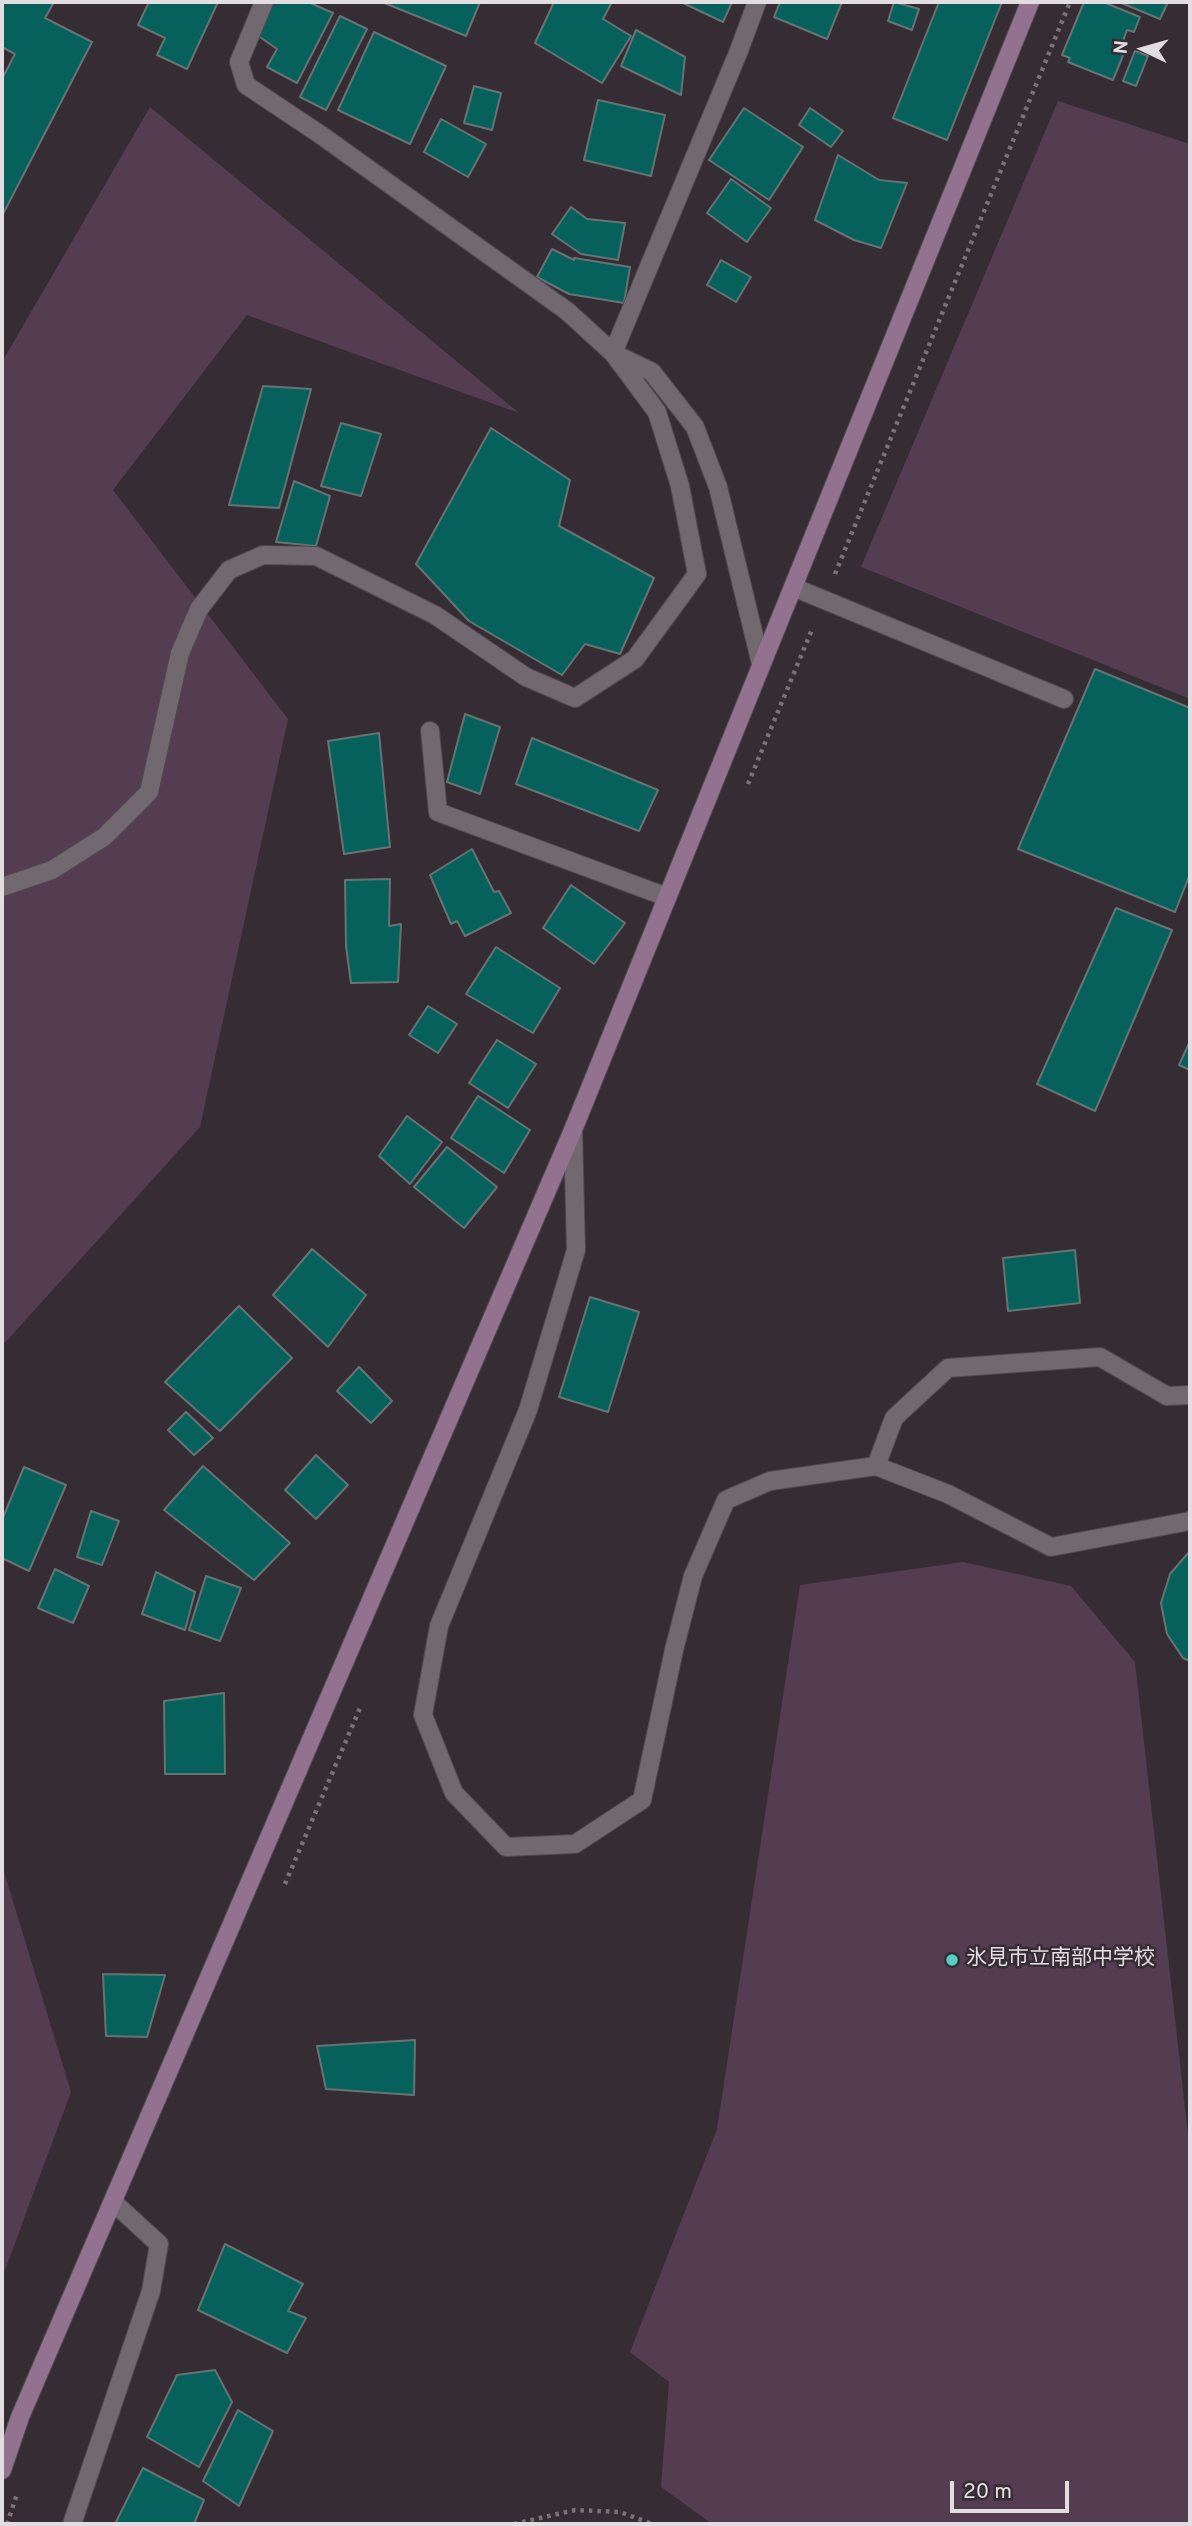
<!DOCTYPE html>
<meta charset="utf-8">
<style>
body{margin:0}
#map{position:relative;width:1192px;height:2526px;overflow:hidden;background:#362d34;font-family:Overpass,sans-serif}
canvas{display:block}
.frame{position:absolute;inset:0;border:4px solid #e2dde1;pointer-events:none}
.north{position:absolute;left:1108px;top:14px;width:70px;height:70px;-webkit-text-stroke:5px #362d34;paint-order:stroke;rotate:275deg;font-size:19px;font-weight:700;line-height:28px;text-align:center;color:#e2dde1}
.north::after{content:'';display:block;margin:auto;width:24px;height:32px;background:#e2dde1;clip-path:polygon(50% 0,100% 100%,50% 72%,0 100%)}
.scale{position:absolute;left:950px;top:2481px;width:119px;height:32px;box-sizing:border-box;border:4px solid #e2dde1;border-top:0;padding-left:9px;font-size:21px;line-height:24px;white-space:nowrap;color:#e2dde1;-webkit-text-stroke:5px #362d34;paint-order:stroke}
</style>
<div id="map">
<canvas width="1192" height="2526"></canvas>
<div class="frame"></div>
<div class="north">N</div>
<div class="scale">20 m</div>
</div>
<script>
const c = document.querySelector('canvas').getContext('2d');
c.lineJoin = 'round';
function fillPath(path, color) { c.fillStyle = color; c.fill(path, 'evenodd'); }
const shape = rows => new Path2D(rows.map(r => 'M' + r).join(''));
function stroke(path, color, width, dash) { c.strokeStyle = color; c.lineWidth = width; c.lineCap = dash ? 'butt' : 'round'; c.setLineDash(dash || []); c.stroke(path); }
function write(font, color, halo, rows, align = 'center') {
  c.font = font + ' Overpass,"Noto Sans JP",sans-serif'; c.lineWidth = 5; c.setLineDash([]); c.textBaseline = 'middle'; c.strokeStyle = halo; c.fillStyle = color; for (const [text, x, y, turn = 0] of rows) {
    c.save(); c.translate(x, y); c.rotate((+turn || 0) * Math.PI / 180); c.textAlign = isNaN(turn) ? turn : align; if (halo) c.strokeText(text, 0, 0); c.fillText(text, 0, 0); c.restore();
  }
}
const green = shape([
 [1058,101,1190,144,1190,699,861,567],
 [150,107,519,413,247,315,113,490,288,719,200,1127,2,1346,2,362],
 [963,1562,1071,1586,1135,1662,1190,2153,1190,2524,712,2524,661,2487,669,2382,630,2352,717,2129,800,1585],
 [2,1865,71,2092,2,2278]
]);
const building = shape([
 [2,2,48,2,53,4,45,18,92,42,2,216,2,79,15,54,2,47,2,2],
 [149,2,218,2,187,69,157,55,165,38,138,25,149,2],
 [270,2,308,2,333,13,297,83,267,67,277,49,257,35,270,2],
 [382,2,480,2,466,36,382,2],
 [554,2,612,2,603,19,631,36,602,83,535,43,554,2],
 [681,2,732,2,723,22,681,2],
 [780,2,842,2,827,39,774,17,780,2],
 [894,2,919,9,912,30,888,21,894,2],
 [939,2,1002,2,947,140,893,118,939,2],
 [1084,2,1103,2,1140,17,1134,32,1127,30,1123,41,1128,43,1113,80,1068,62,1070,58,1062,55,1084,2],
 [1119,2,1168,2,1160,19,1119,2],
 [340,16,367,29,326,110,300,97,340,16],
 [636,30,685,57,681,95,621,66,636,30],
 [374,32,446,66,410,144,338,110,374,32],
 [1135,51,1148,56,1136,86,1123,81,1135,51],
 [474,86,501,93,492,130,464,123,474,86],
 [598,100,665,115,651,176,584,160,598,100],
 [744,108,803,147,769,200,709,160,744,108],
 [810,108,843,131,831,147,799,125,810,108],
 [441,119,486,144,468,177,424,152,441,119],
 [838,155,879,180,907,183,881,248,854,240,815,220,838,155],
 [731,179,771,208,747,242,707,213,731,179],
 [571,207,587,219,625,223,618,260,581,254,552,234,571,207],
 [552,249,574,260,574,258,630,267,624,303,569,294,537,277,552,249],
 [721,260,751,277,736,302,707,285,721,260],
 [263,386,311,389,279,508,229,505,263,386],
 [341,423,381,434,361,496,321,486,341,423],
 [491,428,570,480,559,526,654,578,620,654,585,644,562,675,469,621,416,564,491,428],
 [294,481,330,496,316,546,276,542,294,481],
 [1095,669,1190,708,1190,874,1175,912,1018,849,1095,669],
 [465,714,500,727,480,794,447,782,465,714],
 [379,733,390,847,344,854,328,741,379,733],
 [532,738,658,790,639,831,516,784,532,738],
 [472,849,494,892,499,891,511,913,465,936,457,921,451,924,430,875,472,849],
 [390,879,389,926,401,924,398,982,351,983,346,946,345,880,390,879],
 [571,885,625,923,594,964,543,928,571,885],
 [1116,908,1172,930,1095,1111,1037,1084,1116,908],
 [496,947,560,988,533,1033,466,994,496,947],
 [428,1006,457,1024,438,1053,409,1035,428,1006],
 [497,1040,536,1064,508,1108,469,1083,497,1040],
 [1190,1041,1190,1070,1179,1065,1190,1041],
 [478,1096,530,1130,504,1173,451,1138,478,1096],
 [407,1116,442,1142,410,1184,379,1156,407,1116],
 [447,1147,497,1187,464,1228,414,1187,447,1147],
 [312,1249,366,1295,328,1347,273,1295,312,1249],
 [1075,1250,1080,1303,1008,1311,1003,1258,1075,1250],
 [590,1297,639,1312,608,1412,559,1397,590,1297],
 [239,1306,292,1358,220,1431,165,1382,239,1306],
 [359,1367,392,1401,371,1423,337,1391,359,1367],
 [186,1412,213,1438,194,1455,168,1430,186,1412],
 [316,1455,348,1485,316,1519,285,1490,316,1455],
 [203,1466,290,1543,254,1580,164,1510,203,1466],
 [24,1467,66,1485,29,1571,2,1558,2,1520,24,1467],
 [91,1511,119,1521,102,1565,77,1557,91,1511],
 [1190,1551,1190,1661,1183,1658,1167,1634,1161,1603,1170,1574,1190,1551],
 [55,1569,89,1586,73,1623,38,1608,55,1569],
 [156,1572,195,1592,185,1630,142,1614,156,1572],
 [206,1576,241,1588,220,1641,189,1630,206,1576],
 [224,1693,225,1774,165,1774,164,1701,224,1693],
 [103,1974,165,1975,147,2037,106,2036,103,1974],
 [415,2040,414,2095,326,2089,317,2046,415,2040],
 [225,2244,303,2284,288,2311,306,2318,287,2353,198,2310,225,2244],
 [215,2370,232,2402,199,2467,147,2437,177,2375,215,2370],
 [238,2410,273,2431,239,2506,203,2481,238,2410],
 [143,2468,204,2500,194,2524,115,2524,143,2468]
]);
const path = shape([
 [835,574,1070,2],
 [748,784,813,627],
 [285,1884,360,1708],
 [7,2524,17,2494],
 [514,2524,575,2510,620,2512,652,2524]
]);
const street = shape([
 [757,2,738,53,613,353,652,372,695,427,718,487,761,664],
 [793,587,1064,699],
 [430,731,438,812,667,897],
 [2,887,52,870,104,837,149,792,180,653,199,609,229,570,263,555,316,556,435,615,526,677,575,698,635,659,697,574,680,486,657,412,613,353,567,311,321,135,246,85,239,62,264,2],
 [573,1130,576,1250,528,1410,439,1626,423,1715,454,1793,506,1847,575,1844,642,1800,674,1650,693,1576,726,1500,770,1481,876,1466,948,1494,1051,1547,1190,1521],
 [876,1466,894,1418,948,1368,1100,1357,1167,1396,1190,1395],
 [72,2524,151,2291,159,2244,113,2202]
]);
const secondary = shape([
 [2,2470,20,2417,573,1130,1030,2]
]);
const markers = [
 [952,1960,7,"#55cdc6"]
];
const poiNames = [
 ["氷見市立南部中学校",966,1960]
];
fillPath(green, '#543c51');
fillPath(building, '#06605c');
stroke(building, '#657473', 2);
stroke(street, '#50494f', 20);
stroke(secondary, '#50494f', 20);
stroke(path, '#797277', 4.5, [3.5, 5]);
stroke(street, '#726870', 18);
stroke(secondary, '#92728e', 18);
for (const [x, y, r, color] of markers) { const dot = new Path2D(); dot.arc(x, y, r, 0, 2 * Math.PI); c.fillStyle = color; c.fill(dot); stroke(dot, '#362d34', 2.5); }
write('21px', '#e2dde1', '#362d34', poiNames, 'left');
</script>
